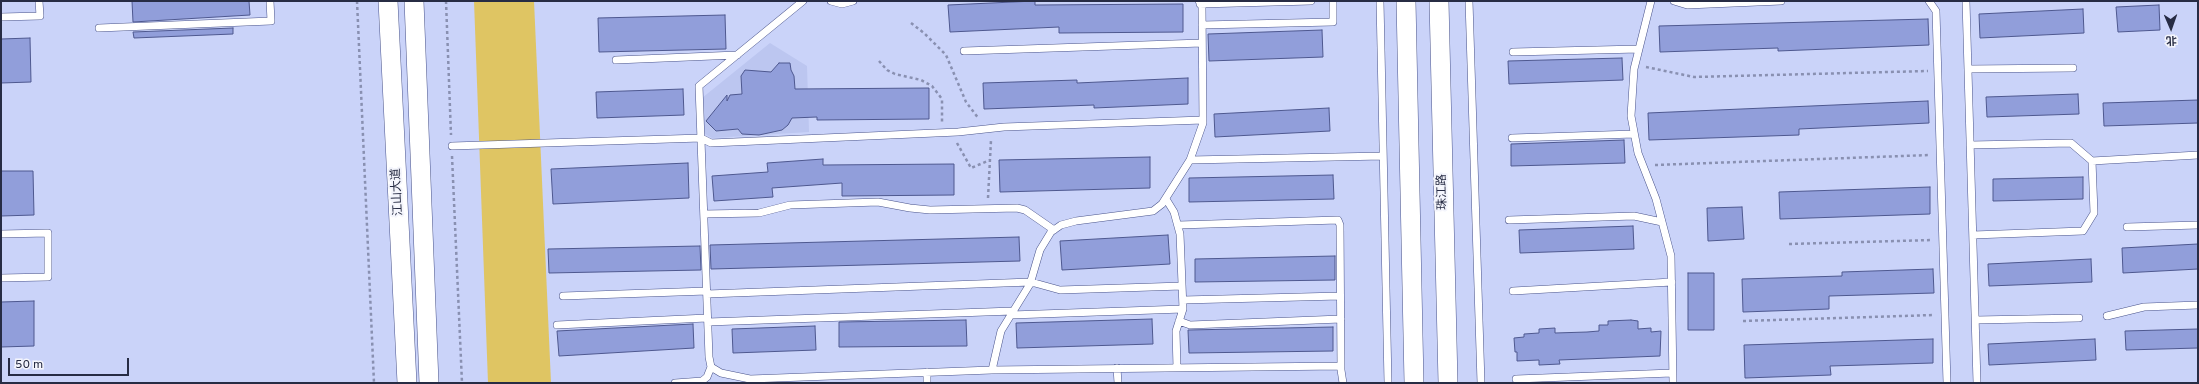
<!DOCTYPE html>
<meta charset="utf-8">
<style>
body{margin:0}
#map{position:relative;width:2199px;height:384px;overflow:hidden;background:#cad3f9;font-family:Overpass,"Noto Sans SC",sans-serif}
canvas{display:block}
.frame{position:absolute;inset:0;border:2px solid #272c44;pointer-events:none}
.north{position:absolute;left:2151px;top:8px;width:40px;height:40px;-webkit-text-stroke:3px #f4f5fc;paint-order:stroke;rotate:178deg;font-size:11px;font-weight:700;line-height:16px;text-align:center;color:#272c44}
.north::after{content:'';display:block;margin:auto;width:14px;height:18px;background:#272c44;clip-path:polygon(50% 0,100% 100%,50% 72%,0 100%)}
.scale{position:absolute;left:8px;top:358px;width:121px;height:18px;box-sizing:border-box;border:2px solid #272c44;border-top:0;padding-left:5px;font-size:12px;line-height:14px;white-space:nowrap;color:#272c44;-webkit-text-stroke:3px #f4f5fc;paint-order:stroke}
</style>
<div id="map">
<canvas width="2199" height="384"></canvas>
<div class="frame"></div>
<div class="north">北</div>
<div class="scale">50 m</div>
</div>
<script>
const c = document.querySelector('canvas').getContext('2d');
c.lineJoin = 'round';
function fillPath(path, color) { c.fillStyle = color; c.fill(path, 'evenodd'); }
const shape = rows => new Path2D(rows.map(r => 'M' + r).join(''));
function stroke(path, color, width, dash) { c.strokeStyle = color; c.lineWidth = width; c.lineCap = dash ? 'butt' : 'round'; c.setLineDash(dash || []); c.stroke(path); }
function write(font, color, halo, rows, align = 'center') {
  c.font = font + ' Overpass,"Noto Sans SC",sans-serif'; c.lineWidth = 4; c.setLineDash([]); c.textBaseline = 'middle'; c.strokeStyle = halo; c.fillStyle = color; for (const [text, x, y, turn = 0] of rows) {
    c.save(); c.translate(x, y); c.rotate((+turn || 0) * Math.PI / 180); c.textAlign = isNaN(turn) ? turn : align; if (halo) c.strokeText(text, 0, 0); c.fillText(text, 0, 0); c.restore();
  }
}
const built = shape([
 [770,43,807,66,809,132,712,138,703,133,702,98]
]);
const green = shape([
 [474,1,534,1,551,383,488,383]
]);
const building = shape([
 [132,1,249,1,250,15,133,22,132,1],
 [1035,1,1035,5,1183,4,1183,32,1059,33,1059,27,950,32,948,5,1035,1],
 [2159,5,2160,30,2118,32,2116,7,2159,5],
 [2083,9,2084,33,1980,38,1979,14,2083,9],
 [725,15,726,49,599,52,598,18,725,15],
 [1928,19,1929,45,1778,51,1778,48,1660,52,1659,26,1928,19],
 [233,28,233,34,134,38,133,32,233,28],
 [1322,30,1323,57,1209,61,1208,34,1322,30],
 [30,38,31,82,1,83,1,39,30,38],
 [1622,58,1623,80,1509,84,1508,61,1622,58],
 [779,63,790,63,791,70,794,76,795,89,929,88,929,119,817,120,817,117,792,118,788,125,782,130,759,135,742,134,738,129,716,131,706,121,727,95,727,101,730,95,742,94,741,76,745,70,771,72,779,63],
 [1188,78,1188,104,1094,108,1094,105,984,109,983,83,1077,80,1077,83,1188,78],
 [683,89,684,115,597,118,596,92,683,89],
 [2078,94,2079,114,1987,117,1986,97,2078,94],
 [2198,100,2198,123,2104,126,2103,103,2198,100],
 [1928,101,1929,123,1799,129,1799,135,1649,140,1648,113,1928,101],
 [1329,108,1330,131,1215,137,1214,114,1329,108],
 [1624,140,1625,163,1511,166,1511,144,1624,140],
 [1150,157,1150,188,1000,192,999,160,1150,157],
 [823,159,823,165,954,164,954,195,842,196,842,183,772,188,773,197,714,201,712,176,768,172,767,163,823,159],
 [688,163,689,198,553,204,551,169,688,163],
 [1,171,33,171,34,215,1,216,1,171],
 [1333,175,1334,199,1189,202,1189,178,1333,175],
 [2083,177,2083,199,1993,201,1993,179,2083,177],
 [1930,187,1930,214,1780,219,1779,192,1930,187],
 [1742,207,1744,239,1708,241,1707,208,1742,207],
 [1633,226,1634,249,1520,253,1519,230,1633,226],
 [1168,235,1170,264,1062,270,1060,241,1168,235],
 [1019,237,1020,261,711,269,710,245,1019,237],
 [2198,244,2198,269,2123,273,2122,248,2198,244],
 [700,246,701,270,549,273,548,249,700,246],
 [1335,256,1335,280,1195,282,1195,259,1335,256],
 [2091,259,2092,282,1989,286,1988,264,2091,259],
 [1933,269,1934,293,1829,296,1829,309,1743,312,1742,279,1842,276,1842,272,1933,269],
 [1688,273,1714,273,1714,330,1688,330,1688,273],
 [34,301,34,346,1,347,1,302,34,301],
 [1152,319,1153,344,1017,348,1016,323,1152,319],
 [966,320,967,346,839,347,839,322,966,320],
 [1631,320,1638,321,1638,329,1651,328,1651,332,1661,331,1660,356,1559,360,1560,364,1539,365,1539,360,1517,361,1517,352,1515,352,1514,338,1524,337,1524,334,1539,333,1539,329,1555,328,1555,333,1587,332,1599,331,1599,325,1608,325,1608,321,1631,320],
 [693,324,694,348,559,356,557,331,693,324],
 [815,326,816,350,733,353,732,329,815,326],
 [1333,327,1333,351,1189,353,1188,330,1333,327],
 [2198,329,2198,348,2126,350,2125,331,2198,329],
 [1933,339,1933,363,1830,366,1831,375,1745,378,1744,345,1933,339],
 [2095,339,2096,360,1989,365,1988,344,2095,339]
]);
const path = shape([
 [357,1,374,383],
 [446,1,451,135],
 [911,23,924,33,946,55,966,102,979,119],
 [879,61,887,70,895,74,921,80,932,86,942,99,942,122],
 [1646,67,1694,77,1928,71],
 [957,143,971,168,990,160],
 [452,156,462,383],
 [1655,165,1930,155],
 [988,198,991,140],
 [1789,244,1932,240],
 [1743,321,1934,315]
]);
const lane = shape([
 [803,1,699,86,709,357,711,367,721,373,750,379,992,370,1341,366],
 [831,1,842,4,853,1],
 [1380,1,1388,383],
 [1469,1,1481,383],
 [1651,1,1634,69,1631,116,1638,153,1656,199,1671,256,1673,383],
 [1674,1,1687,5,1781,1],
 [1929,1,1936,11,1947,383],
 [1966,1,1977,383],
 [1200,4,1311,1],
 [1,17,40,16,39,1],
 [1202,25,1333,22,1333,1],
 [99,28,271,21,270,1],
 [964,51,1202,43],
 [1513,52,1639,49],
 [616,60,737,55],
 [1968,69,2073,68],
 [1512,138,1634,134],
 [1970,145,2071,143,2092,161,2198,155],
 [452,146,701,138,711,143,958,132,1004,127,1203,120],
 [1190,160,1383,156],
 [1166,199,1174,212,1180,234,1183,309,1176,331,1177,368],
 [704,214,759,213,790,205,878,202,910,208,930,210,1017,208,1025,210,1054,230],
 [1509,220,1634,216,1662,222],
 [1179,225,1338,220,1340,225,1341,370,1343,383],
 [2127,227,2198,225],
 [1,234,48,233,48,277,1,278],
 [1973,235,2083,231,2094,213,2092,161],
 [1513,291,1672,282],
 [707,294,1031,282,1060,290,1182,286],
 [563,296,707,291],
 [1183,300,1340,296],
 [1011,315,1183,309],
 [2107,316,2144,307,2198,305],
 [1976,320,2079,318],
 [1179,321,1190,325,1341,319],
 [708,322,1013,311],
 [557,325,707,318],
 [1117,368,1118,383],
 [992,370,1001,331,1030,284,1040,250,1051,232,1061,225,1076,221,1153,211,1162,204,1190,160,1203,123,1202,7,1199,1],
 [927,372,927,383],
 [1516,379,1672,373],
 [675,383,702,381,707,377,711,367]
]);
const secondary = shape([
 [388,1,407,383],
 [414,1,429,383],
 [1406,1,1414,383],
 [1439,1,1448,383]
]);
const streetNames = [
 ["江山大道",398,192,-93],
 ["珠江路",1443,192,-91]
];
fillPath(built, '#bcc6f0');
fillPath(green, '#dfc563');
fillPath(building, '#919eda');
stroke(building, '#4e588f', 1);
stroke(lane, '#4a548b', 8);
stroke(secondary, '#4a548b', 20);
stroke(path, '#8990b1', 2.5, [3, 3]);
stroke(lane, '#fff', 7);
stroke(secondary, '#fff', 19);
write('12px', '#272c44', '#f4f5fc', streetNames);
</script>
